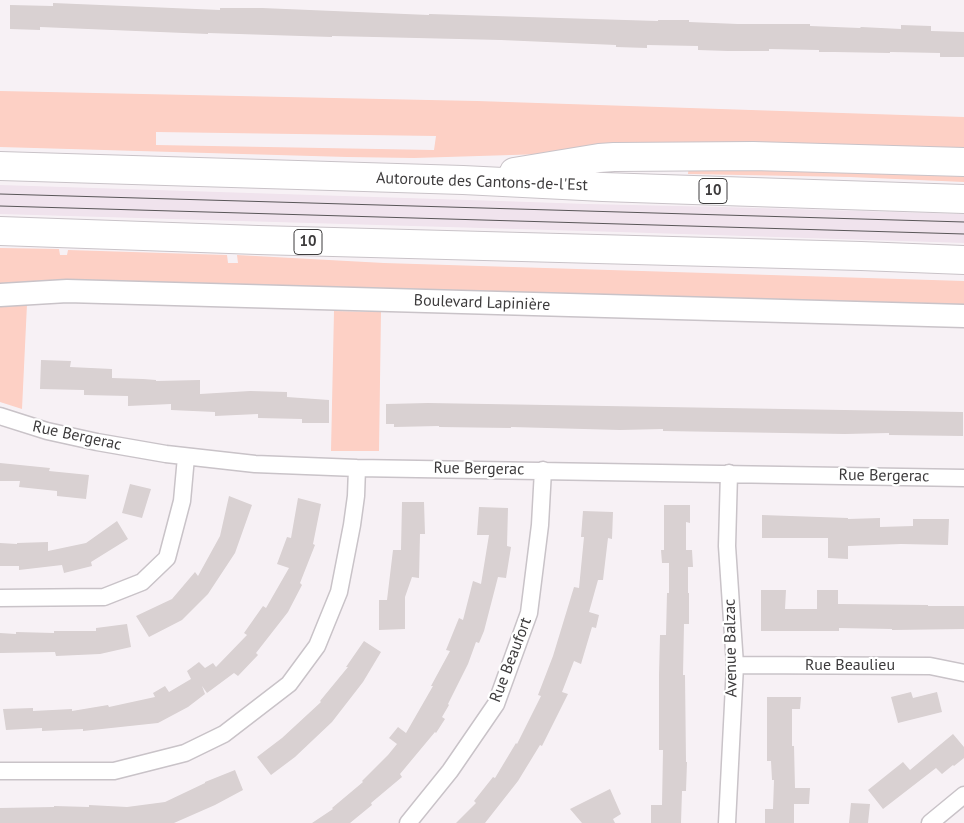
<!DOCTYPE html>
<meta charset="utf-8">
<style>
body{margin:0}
canvas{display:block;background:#f7f1f5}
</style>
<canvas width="964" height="823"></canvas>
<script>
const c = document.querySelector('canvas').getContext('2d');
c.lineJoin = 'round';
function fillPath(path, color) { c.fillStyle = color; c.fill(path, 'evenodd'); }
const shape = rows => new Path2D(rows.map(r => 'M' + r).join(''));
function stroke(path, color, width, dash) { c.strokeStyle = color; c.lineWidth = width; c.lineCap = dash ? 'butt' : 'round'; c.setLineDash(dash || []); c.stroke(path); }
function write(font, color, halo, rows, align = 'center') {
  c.font = font + ' "PT Sans",sans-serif'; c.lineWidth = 4.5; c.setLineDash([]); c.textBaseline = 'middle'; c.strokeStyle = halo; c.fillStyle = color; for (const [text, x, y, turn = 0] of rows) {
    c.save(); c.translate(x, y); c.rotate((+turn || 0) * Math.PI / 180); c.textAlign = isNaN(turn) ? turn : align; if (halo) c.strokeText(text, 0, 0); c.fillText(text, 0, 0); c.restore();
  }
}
const built = shape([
 [0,185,500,201,587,204,722,207,964,214,964,243,619,232,0,214]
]);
const green = shape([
 [0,91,477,101,964,117,964,147,544,154,414,158,347,157,0,147],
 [156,132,436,136,434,150,156,145],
 [689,165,964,172,964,182,850,177,688,174],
 [0,248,59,249,60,255,67,255,68,250,227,255,228,263,238,263,237,255,384,263,964,281,964,305,67,280,0,284],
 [27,304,22,409,0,402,0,306],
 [334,311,381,312,379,451,331,451]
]);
const building = shape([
 [53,3,220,10,220,8,262,8,429,15,429,14,658,21,658,20,689,20,689,22,738,24,810,24,810,26,860,28,861,27,901,29,901,25,931,26,931,31,964,32,964,57,940,57,940,53,890,52,890,53,834,52,819,52,819,50,769,49,769,51,728,51,698,50,698,46,647,45,647,48,616,47,616,45,501,40,332,36,332,37,208,33,208,34,40,27,40,30,10,29,10,5,53,6],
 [41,360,71,361,70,367,112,369,112,378,143,379,156,380,156,381,200,380,200,394,250,391,287,392,287,397,329,400,329,423,302,423,302,419,258,418,258,414,215,416,215,412,171,410,171,404,128,406,128,396,84,395,84,390,40,389],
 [428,403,963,412,963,436,889,435,889,433,845,434,663,431,663,429,620,430,511,427,511,428,439,427,439,426,394,427,394,424,386,424,386,404],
 [0,463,50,468,49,471,89,475,86,499,57,496,57,491,19,487,20,481,0,481],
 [130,484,151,489,142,518,122,513],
 [229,496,252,505,235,553,208,594,182,620,149,637,136,616,172,599,195,572,198,576,220,536],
 [298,498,321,504,313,544,315,545,300,583,302,585,288,612,256,653,258,655,238,676,234,673,207,693,202,686,205,694,188,707,158,723,83,731,83,729,42,731,42,728,6,730,3,709,33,708,33,711,72,709,72,711,108,705,109,707,155,697,153,693,165,686,169,692,191,679,187,671,199,662,205,668,213,663,216,667,247,635,244,633,263,606,266,608,289,568,277,564,287,537,291,538],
 [402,502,424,502,425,534,420,534,419,578,412,577,405,597,405,629,379,630,379,600,387,600,393,550,401,550],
 [664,505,690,505,690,523,686,522,686,550,692,550,693,567,688,567,688,593,689,593,689,624,684,624,683,675,685,675,686,762,687,762,686,791,682,791,681,823,651,823,651,805,662,805,663,750,659,750,659,675,660,635,666,635,667,593,669,593,669,563,662,563,661,550,664,550],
 [479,507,508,508,507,546,511,547,506,578,498,577,484,631,479,643,476,642,468,664,448,704,449,705,442,717,445,719,436,733,435,732,400,774,402,777,371,803,372,805,350,823,312,823,333,809,332,808,363,782,362,781,388,755,397,744,389,738,398,727,406,733,433,686,431,686,450,651,446,650,459,618,463,620,473,581,481,584,489,535,477,535],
 [583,511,613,512,612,539,608,538,603,580,598,580,589,612,599,615,596,628,592,627,581,664,574,661,562,692,568,694,542,746,540,745,518,781,485,823,456,823,476,803,474,801,493,777,495,778,516,743,517,744,541,696,538,695,553,656,574,587,579,588,584,537,581,537],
 [762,515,848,518,848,519,880,518,880,527,913,526,913,519,949,519,948,545,901,544,848,546,848,559,828,558,828,538,762,538],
 [117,521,128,539,91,562,92,566,64,573,62,565,19,570,19,566,0,566,0,543,17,544,17,543,48,542,48,551,86,543],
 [761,590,786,590,785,609,817,609,817,590,838,590,838,604,928,605,928,606,964,606,964,629,892,630,892,629,839,628,839,631,761,631],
 [127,624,131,647,100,654,56,656,55,652,0,653,0,633,16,634,16,632,54,633,54,631,96,631,96,628],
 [364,641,381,652,363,682,332,722,295,757,271,775,257,757,282,738,321,702,320,701,348,667,346,667],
 [911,692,913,698,937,692,942,712,898,723,891,697],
 [767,697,801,697,800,709,792,709,792,746,794,746,795,788,810,788,809,804,794,804,794,823,765,823,765,809,773,809,774,780,772,780,771,761,767,761],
 [953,734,964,747,964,758,954,766,953,765,942,774,936,768,883,809,868,790,903,762,910,770],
 [235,770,243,790,215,805,174,823,0,823,0,808,54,807,54,806,89,807,89,805,127,807,165,802,205,783,205,782],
 [610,789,621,814,613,819,615,823,582,823,570,809],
 [851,803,870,804,868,823,849,823]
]);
const minor = shape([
 [0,416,47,431,97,442,166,454,255,464,357,468,964,478],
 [0,598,104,597,142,582,167,558,182,501,186,457],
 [735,665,930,666,964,673],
 [0,771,114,771,185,753,224,734,289,684,317,646,339,592,352,525,356,496,357,468],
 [408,823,450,771,496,704,529,613,540,525,543,470],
 [727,823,735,665,727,546,729,473],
 [930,823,964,795]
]);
const secondary = shape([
 [0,295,67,291,964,316]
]);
const motorway = shape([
 [0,166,463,180,603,187,964,199],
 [514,172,599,158,614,157,753,156,964,162],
 [0,231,258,240,861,256,964,260]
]);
const tram = shape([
 [0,194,964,222],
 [0,206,964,234]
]);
const shields = [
 [713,191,28],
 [308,242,28]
];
const shieldNames = [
 ["10",713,191],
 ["10",308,242]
];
const streetNames = [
 ["Autoroute des Cantons-de-l'Est",482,182,2],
 ["Boulevard Lapinière",482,303,2],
 ["Rue Bergerac",77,436,12],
 ["Rue Bergerac",479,469,1],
 ["Rue Bergerac",884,476,1],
 ["Avenue Balzac",731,648,-91],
 ["Rue Beaufort",511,660,-69],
 ["Rue Beaulieu",850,665]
];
fillPath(built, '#f0e3ed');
fillPath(green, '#fdd0c5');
fillPath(building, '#d9d1d2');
stroke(minor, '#c9c3c8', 19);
stroke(secondary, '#c9c3c8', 25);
stroke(motorway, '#c9c3c8', 30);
stroke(minor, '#fff', 16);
stroke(secondary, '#fff', 22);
stroke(motorway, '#fff', 28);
stroke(tram, '#595658', 1);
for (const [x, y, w] of shields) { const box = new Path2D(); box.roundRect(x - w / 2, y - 12.5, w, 25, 4); c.fillStyle = '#fff'; c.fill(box); stroke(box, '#3d3b3c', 1); }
write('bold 15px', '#3d3b3c', null, shieldNames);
write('16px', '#3d3b3c', '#fff', streetNames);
</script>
